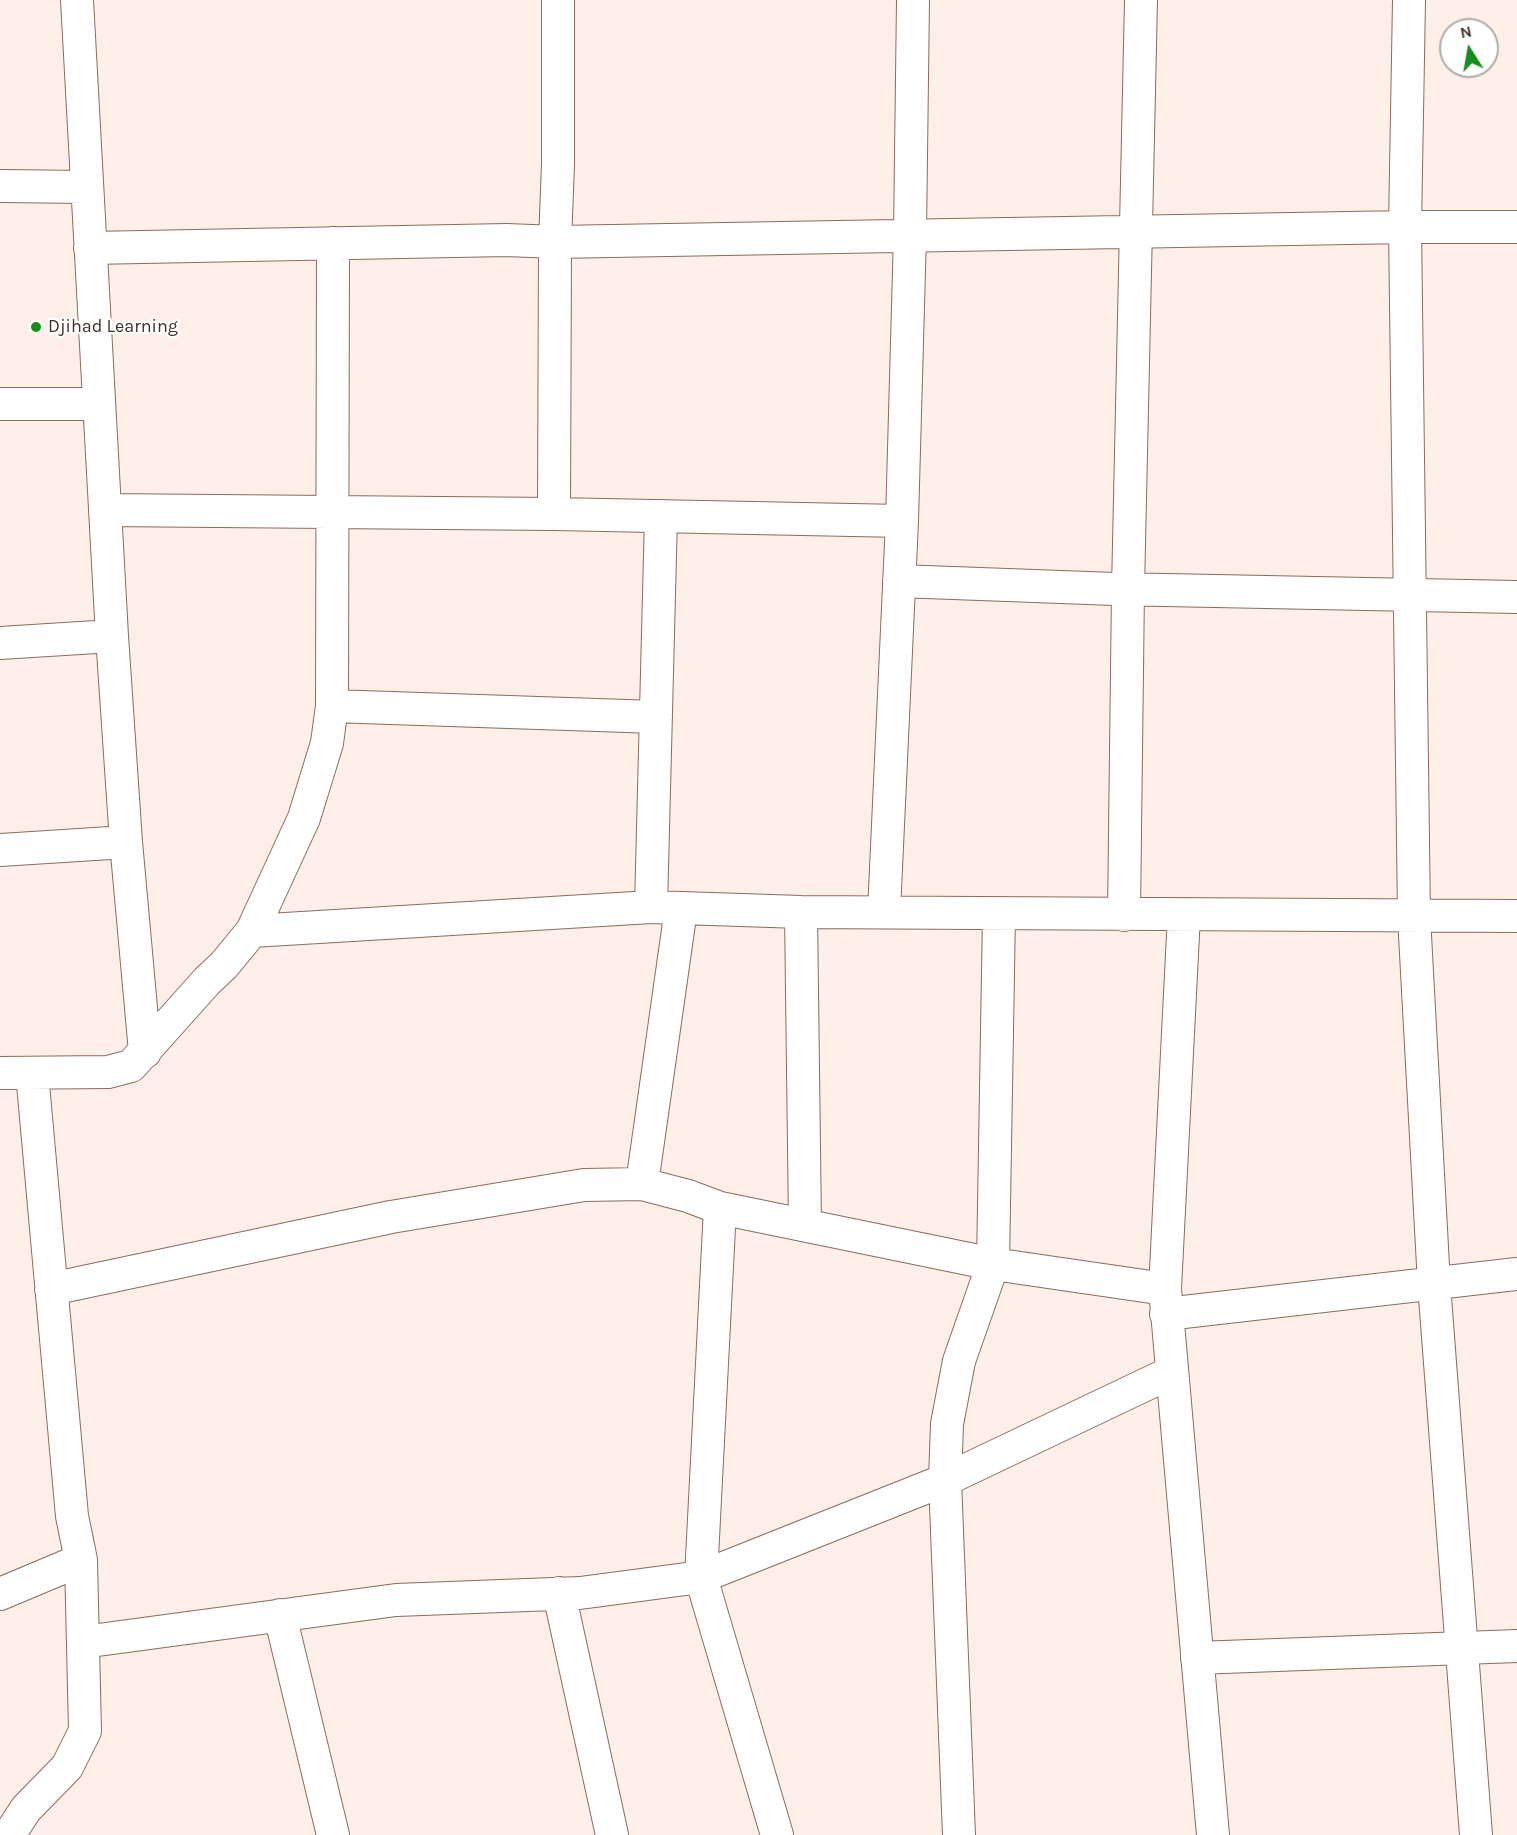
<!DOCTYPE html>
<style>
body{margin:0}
#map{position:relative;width:1517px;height:1835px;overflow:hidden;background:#feefe9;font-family:Karla,sans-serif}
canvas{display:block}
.north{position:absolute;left:1439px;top:18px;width:60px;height:60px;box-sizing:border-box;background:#fff;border:2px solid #b1aca9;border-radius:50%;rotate:349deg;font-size:16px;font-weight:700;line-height:24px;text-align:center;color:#3d2f29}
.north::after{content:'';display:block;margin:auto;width:21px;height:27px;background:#138f1c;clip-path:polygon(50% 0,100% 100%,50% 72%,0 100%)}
</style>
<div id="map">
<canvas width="1517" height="1835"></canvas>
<div class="north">N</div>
</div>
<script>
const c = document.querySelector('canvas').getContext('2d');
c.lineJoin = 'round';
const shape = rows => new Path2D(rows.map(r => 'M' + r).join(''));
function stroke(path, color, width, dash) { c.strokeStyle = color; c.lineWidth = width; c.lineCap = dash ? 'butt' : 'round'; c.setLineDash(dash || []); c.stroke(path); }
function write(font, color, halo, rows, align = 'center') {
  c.font = font + ' Karla,sans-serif'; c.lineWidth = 4.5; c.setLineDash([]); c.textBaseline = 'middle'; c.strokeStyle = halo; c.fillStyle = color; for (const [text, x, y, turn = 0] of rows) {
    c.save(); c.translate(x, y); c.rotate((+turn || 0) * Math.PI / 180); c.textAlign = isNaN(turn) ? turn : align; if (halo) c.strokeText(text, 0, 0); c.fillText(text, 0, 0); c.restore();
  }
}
const minor = shape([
 [77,0,112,636,126,842,145,1052],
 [1409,0,1405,227,1414,917,1434,1284,1476,1835],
 [0,186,87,187],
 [90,248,507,240,555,242,1405,227,1517,227],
 [0,404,99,404],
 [105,510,554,514,902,521],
 [554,514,555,242,558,164,558,0],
 [899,581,1115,589,1517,597],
 [0,643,112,636],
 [332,706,656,717],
 [0,850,126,842],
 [651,907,661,516],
 [801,912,805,1225],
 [884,912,902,521,910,235,913,0],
 [1124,915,1128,589,1141,0],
 [1184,915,1165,1289,1213,1835],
 [252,931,651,907,801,912,1517,916],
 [0,1073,108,1072,131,1066,207,981,224,965,252,931,304,818,327,743,332,706,333,243],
 [642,1184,681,909],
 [720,1208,993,1264,1165,1289],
 [51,1289,391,1217,584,1185,642,1184,688,1196,720,1208,701,1577,777,1835],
 [1166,1314,1517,1274],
 [559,1593,612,1835],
 [0,1594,81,1560],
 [280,1615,333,1835],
 [83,1642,396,1600,580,1593,701,1577,945,1480,1172,1372],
 [1197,1658,1517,1646],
 [9,1835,26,1809,67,1767,85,1731,81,1560,72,1516,32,1073],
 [959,1835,945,1480,947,1424,959,1361,993,1264,999,914]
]);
const markers = [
 [36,327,6,"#138f1c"]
];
const poiNames = [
 ["Djihad Learning",48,327]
];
stroke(minor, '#8b6b5e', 34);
stroke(minor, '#fff', 32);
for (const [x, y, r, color] of markers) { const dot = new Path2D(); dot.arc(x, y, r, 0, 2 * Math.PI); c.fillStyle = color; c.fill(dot); stroke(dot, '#fff', 2); }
write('18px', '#3d2f29', '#fff', poiNames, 'left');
</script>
